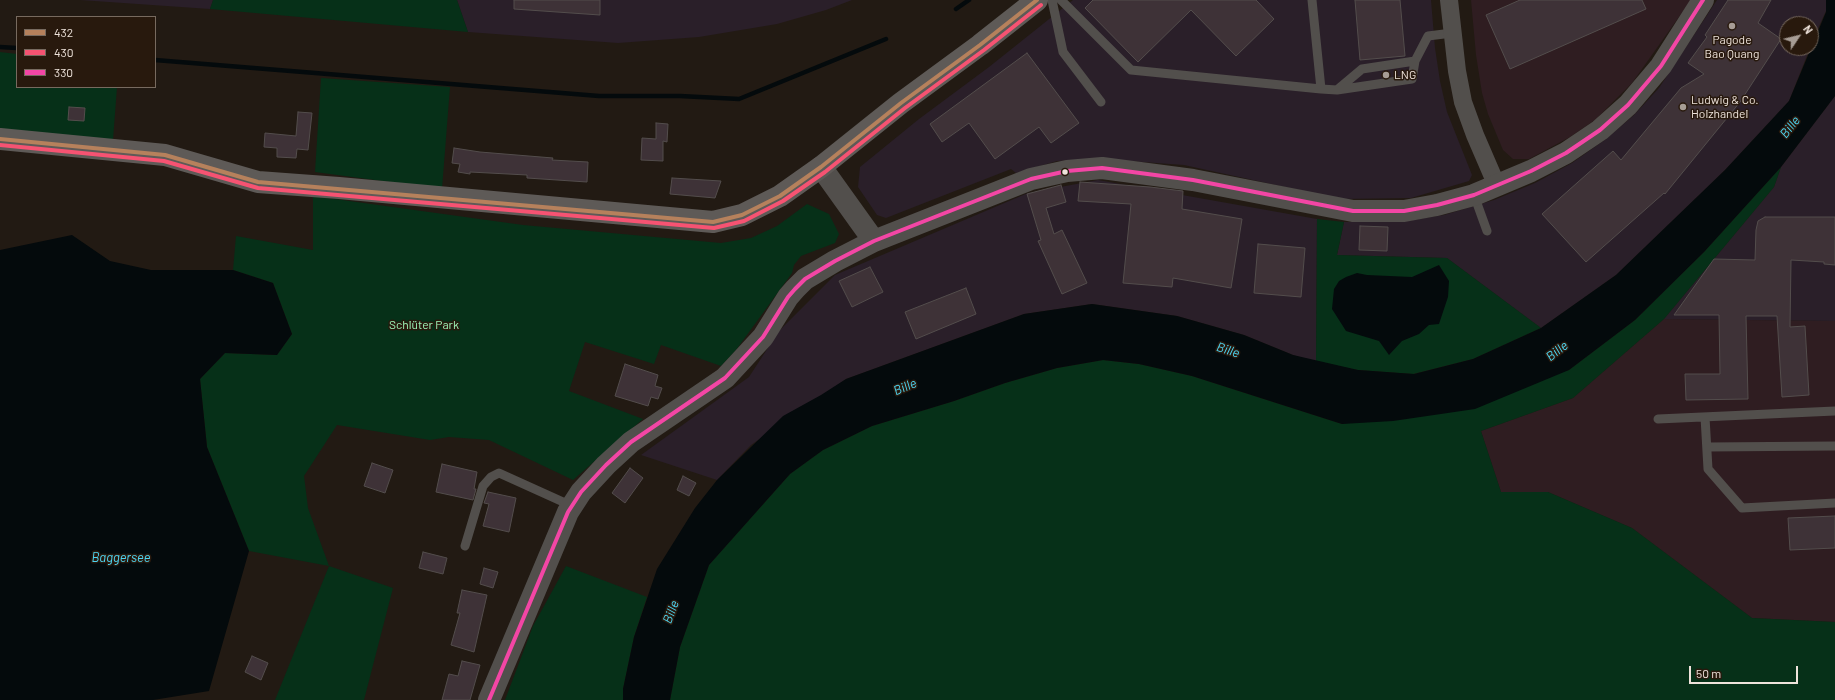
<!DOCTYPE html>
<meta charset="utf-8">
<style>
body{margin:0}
#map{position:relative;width:1835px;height:700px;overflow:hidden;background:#221a13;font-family:Barlow,sans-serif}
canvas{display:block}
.legend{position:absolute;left:16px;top:16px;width:140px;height:72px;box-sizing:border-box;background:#28190d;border:1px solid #776a5f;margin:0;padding:5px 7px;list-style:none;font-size:12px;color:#eee3db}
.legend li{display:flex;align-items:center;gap:8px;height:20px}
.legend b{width:20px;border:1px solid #776a5f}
.north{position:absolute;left:1779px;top:16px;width:40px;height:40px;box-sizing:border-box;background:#28190d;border:1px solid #776a5f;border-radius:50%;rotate:55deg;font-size:11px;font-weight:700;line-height:16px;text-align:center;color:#eee3db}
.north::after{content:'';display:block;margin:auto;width:14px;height:18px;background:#a79d95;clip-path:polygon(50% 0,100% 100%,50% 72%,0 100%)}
.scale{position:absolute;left:1689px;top:666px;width:109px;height:18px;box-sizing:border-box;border:2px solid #eee3db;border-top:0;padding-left:5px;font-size:12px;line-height:14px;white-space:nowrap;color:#eee3db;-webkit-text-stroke:3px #28190d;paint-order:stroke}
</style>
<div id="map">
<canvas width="1835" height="700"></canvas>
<ul class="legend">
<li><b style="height:5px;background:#b6815c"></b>432</li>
<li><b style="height:5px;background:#f65372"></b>430</li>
<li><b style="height:5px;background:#f346a5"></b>330</li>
</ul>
<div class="north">N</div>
<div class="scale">50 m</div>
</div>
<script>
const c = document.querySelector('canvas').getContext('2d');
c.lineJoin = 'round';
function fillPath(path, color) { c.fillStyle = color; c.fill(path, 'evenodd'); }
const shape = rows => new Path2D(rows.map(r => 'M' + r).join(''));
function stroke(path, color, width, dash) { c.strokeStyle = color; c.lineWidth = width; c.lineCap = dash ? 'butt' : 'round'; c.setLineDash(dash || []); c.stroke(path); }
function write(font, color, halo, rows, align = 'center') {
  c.font = font + ' Barlow,sans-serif'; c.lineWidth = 3; c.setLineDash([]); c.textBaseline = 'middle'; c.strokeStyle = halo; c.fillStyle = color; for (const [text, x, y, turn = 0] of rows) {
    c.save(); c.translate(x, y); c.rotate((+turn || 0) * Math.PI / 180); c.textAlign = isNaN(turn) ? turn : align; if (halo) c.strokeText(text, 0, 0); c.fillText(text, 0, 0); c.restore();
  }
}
const commercial = shape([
 [1471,0,1691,0,1632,83,1595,120,1570,137,1529,159,1513,159,1503,150,1488,114,1482,93,1476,55],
 [1664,319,1835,321,1835,622,1752,618,1632,528,1548,492,1501,492,1481,431,1573,398]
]);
const industrial = shape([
 [80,0,213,0,210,9],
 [457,0,852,0,826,10,777,24,699,37,618,43,468,32],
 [1073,0,1431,0,1435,48,1440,81,1447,112,1472,175,1469,181,1411,198,1340,199,1184,165,1101,159,1057,161,1016,173,1011,169,886,218,877,215,858,187,860,167,919,119,989,67],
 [1717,0,1826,0,1826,11,1811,44,1811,24,1787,24,1787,48,1810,48,1789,101,1725,170,1616,275,1541,328,1447,258,1337,255,1344,222,1400,222,1444,215,1494,200,1535,183,1572,163,1606,139,1634,115,1659,88],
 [1835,96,1835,321,1664,319,1774,187,1781,167],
 [1098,180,1317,219,1316,362,1293,355,1244,335,1177,316,1092,304,1024,314,846,379,751,445,717,480,641,455,749,377,779,331,835,275,1028,193]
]);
const green = shape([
 [213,0,457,0,468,32,210,9],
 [0,52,17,54,17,87,117,87,113,140,0,129],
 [321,78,450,87,442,189,315,172],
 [1781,167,1774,187,1664,319,1573,398,1481,431,1501,492,1548,492,1632,528,1752,618,1835,622,1835,700,670,700,680,647,709,565,790,474,823,450,872,426,954,401,1005,383,1057,368,1103,360,1139,364,1192,376,1342,424,1569,370,1635,320,1704,252],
 [313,196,523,225,721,243,751,238,777,226,807,204,829,214,839,234,835,243,801,256,794,265,792,273,736,350,721,366,661,345,654,364,585,342,569,391,643,419,573,480,489,440,449,437,430,440,337,425,304,476,308,508,329,566,393,588,364,700,275,700,329,566,249,551,207,447,200,379,225,353,277,355,292,334,273,283,233,270,236,236,313,250],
 [1317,219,1344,222,1337,255,1447,258,1541,328,1473,359,1413,374,1358,370,1316,362],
 [566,566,647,597,634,637,623,689,623,700,505,700,533,626]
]);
const water = shape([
 [1826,0,1835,0,1835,96,1781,167,1704,252,1635,320,1569,370,1475,409,1393,421,1342,424,1192,376,1139,364,1103,360,1057,368,1005,383,954,401,872,426,823,450,790,474,709,565,680,647,670,700,623,700,623,689,634,637,657,569,695,508,717,480,783,416,821,395,846,379,1024,314,1092,304,1177,316,1244,335,1293,355,1358,370,1414,374,1473,359,1541,328,1616,275,1725,170,1789,101,1826,12],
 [72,235,110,261,151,270,233,270,273,283,292,334,277,355,225,353,200,379,207,447,249,551,209,691,153,700,0,700,0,250],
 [1439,265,1449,281,1448,297,1439,324,1429,325,1419,334,1402,341,1389,355,1379,341,1346,331,1332,309,1334,289,1339,281,1346,277,1357,273,1367,275,1412,277]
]);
const stream = shape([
 [956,9,969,0],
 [0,47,17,48],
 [155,60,599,96,680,96,739,99,886,39]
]);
const building = shape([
 [514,0,600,0,600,15,514,9,514,0],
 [1093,0,1256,0,1274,19,1236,56,1191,10,1138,62,1085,8,1093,0],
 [1355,0,1400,0,1405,56,1360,60,1355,0],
 [1520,0,1642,0,1646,9,1510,69,1486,15,1520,0],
 [1728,0,1771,0,1758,23,1781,39,1740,102,1665,194,1664,193,1586,262,1542,214,1613,151,1621,160,1681,88,1704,74,1688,63,1707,37,1705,35,1728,0],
 [1027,53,1079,123,1051,143,1039,127,995,159,969,123,942,142,930,124,1027,53],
 [69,107,85,108,84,121,68,120,69,107],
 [298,112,312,113,308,150,297,149,296,158,277,157,277,148,264,147,265,133,296,136,298,112],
 [656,123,668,124,667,142,663,141,663,161,641,160,642,138,656,139,656,123],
 [454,148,480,152,553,158,552,160,588,162,587,182,527,178,527,175,470,172,470,174,458,172,460,164,452,163,454,148],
 [672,178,721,181,715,198,670,194,672,178],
 [1080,182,1150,187,1183,191,1182,209,1242,219,1231,288,1173,278,1172,287,1123,283,1131,204,1078,201,1080,182],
 [1061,185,1066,202,1046,208,1054,234,1062,230,1087,283,1062,294,1038,241,1041,240,1027,194,1061,185],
 [1765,217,1835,217,1835,265,1824,264,1824,262,1791,260,1790,327,1805,326,1809,395,1782,397,1777,316,1746,316,1748,399,1686,400,1685,374,1720,374,1719,315,1674,315,1714,259,1755,260,1756,230,1758,221,1765,217],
 [1360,226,1388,227,1387,251,1359,250,1360,226],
 [1258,244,1305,248,1301,297,1254,293,1258,244],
 [870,267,883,292,852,307,839,281,870,267],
 [966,288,976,314,916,339,905,312,966,288],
 [625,364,658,375,655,386,662,388,658,399,651,397,648,406,615,396,625,364],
 [372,463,393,470,385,493,364,486,372,463],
 [442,464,477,472,474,489,476,489,473,500,436,492,442,464],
 [630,468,643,478,625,503,612,493,630,468],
 [683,476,696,483,689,496,677,490,683,476],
 [488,492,516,498,509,532,483,526,489,504,484,503,488,492],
 [1835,516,1835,548,1790,550,1788,518,1835,516],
 [423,552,447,558,443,574,419,568,423,552],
 [484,568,498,572,493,588,480,584,484,568],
 [462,590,487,595,474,652,451,645,460,613,457,613,462,590],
 [252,656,268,663,261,680,245,672,252,656],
 [462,661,480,665,470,700,442,700,449,674,458,676,462,661]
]);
const service = shape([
 [1052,0,1063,52,1101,102],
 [1061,0,1131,70,1321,89,1337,90,1412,79,1415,61,1428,36,1452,33],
 [1312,0,1321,89],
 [1337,90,1362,69,1415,61],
 [1474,195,1487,231],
 [1705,417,1708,469,1742,508,1835,503],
 [1658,419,1835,411],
 [1707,447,1835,446],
 [465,546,483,486,491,477,499,473,572,506]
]);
const minor = shape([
 [1449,0,1457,71,1463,102,1475,135,1497,186]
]);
const tertiary = shape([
 [821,167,874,241],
 [489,700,568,512,581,492,606,465,631,442,725,378,763,337,788,297,795,289,805,279,835,261,874,241,1031,179,1067,171,1102,168,1193,180,1353,211,1404,211,1437,205,1474,195,1531,171,1566,153,1600,130,1628,105,1661,66,1703,0]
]);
const secondary = shape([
 [0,139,165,155,258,182,339,188,713,222,742,215,780,196,821,167,901,103,980,45,1037,0]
]);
const bus1 = shape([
 [0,139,165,155,258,182,713,222,742,215,780,196,821,167,901,103,980,45,1037,0]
]);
const bus2 = shape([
 [0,145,164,161,258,188,714,228,744,221,783,201,825,172,905,108,984,50,1041,5]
]);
const bus3 = shape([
 [489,700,568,512,581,492,606,465,631,442,725,378,763,337,788,297,795,289,805,279,835,261,874,241,1031,179,1067,171,1102,168,1193,180,1353,211,1404,211,1437,205,1474,195,1531,171,1566,153,1600,130,1628,105,1661,66,1703,0]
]);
const markers = [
 [1732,26,4,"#a79d95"],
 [1386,75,4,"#a79d95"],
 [1683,107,4,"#a79d95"],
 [1065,172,3.5,"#eee3db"]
];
const poiNames = [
 ["Pagode",1732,40,"center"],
 ["Bao Quang",1732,54,"center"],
 ["LNG",1394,75],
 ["Ludwig & Co.",1691,100],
 ["Holzhandel",1691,114]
];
const parkNames = [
 ["Schlüter Park",424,325]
];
const waterNames = [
 ["Bille",1790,127,-51],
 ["Bille",1228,350,18],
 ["Bille",1557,351,-38],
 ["Bille",905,387,-23],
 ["Baggersee",121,558],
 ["Bille",671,612,-69]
];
fillPath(commercial, '#2f1d21');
fillPath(industrial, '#2a1f29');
fillPath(green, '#063018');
fillPath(water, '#040a0c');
stroke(stream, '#040a0c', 4.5);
fillPath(building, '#3e3237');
stroke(building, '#534d4c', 1);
stroke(service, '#524f4c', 9);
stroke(minor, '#524f4c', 18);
stroke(tertiary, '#524f4c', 22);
stroke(secondary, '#5e5a57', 22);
stroke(bus1, '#b6815c', 4);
stroke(bus2, '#f65372', 4);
stroke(bus3, '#f346a5', 4);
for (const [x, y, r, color] of markers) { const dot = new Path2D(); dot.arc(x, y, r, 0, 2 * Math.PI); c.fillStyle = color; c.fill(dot); stroke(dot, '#28190d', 1.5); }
write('12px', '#eee3db', '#28190d', poiNames, 'left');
write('12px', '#9df7ba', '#28190d', parkNames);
write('italic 13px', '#4dd5f2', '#28190d', waterNames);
</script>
